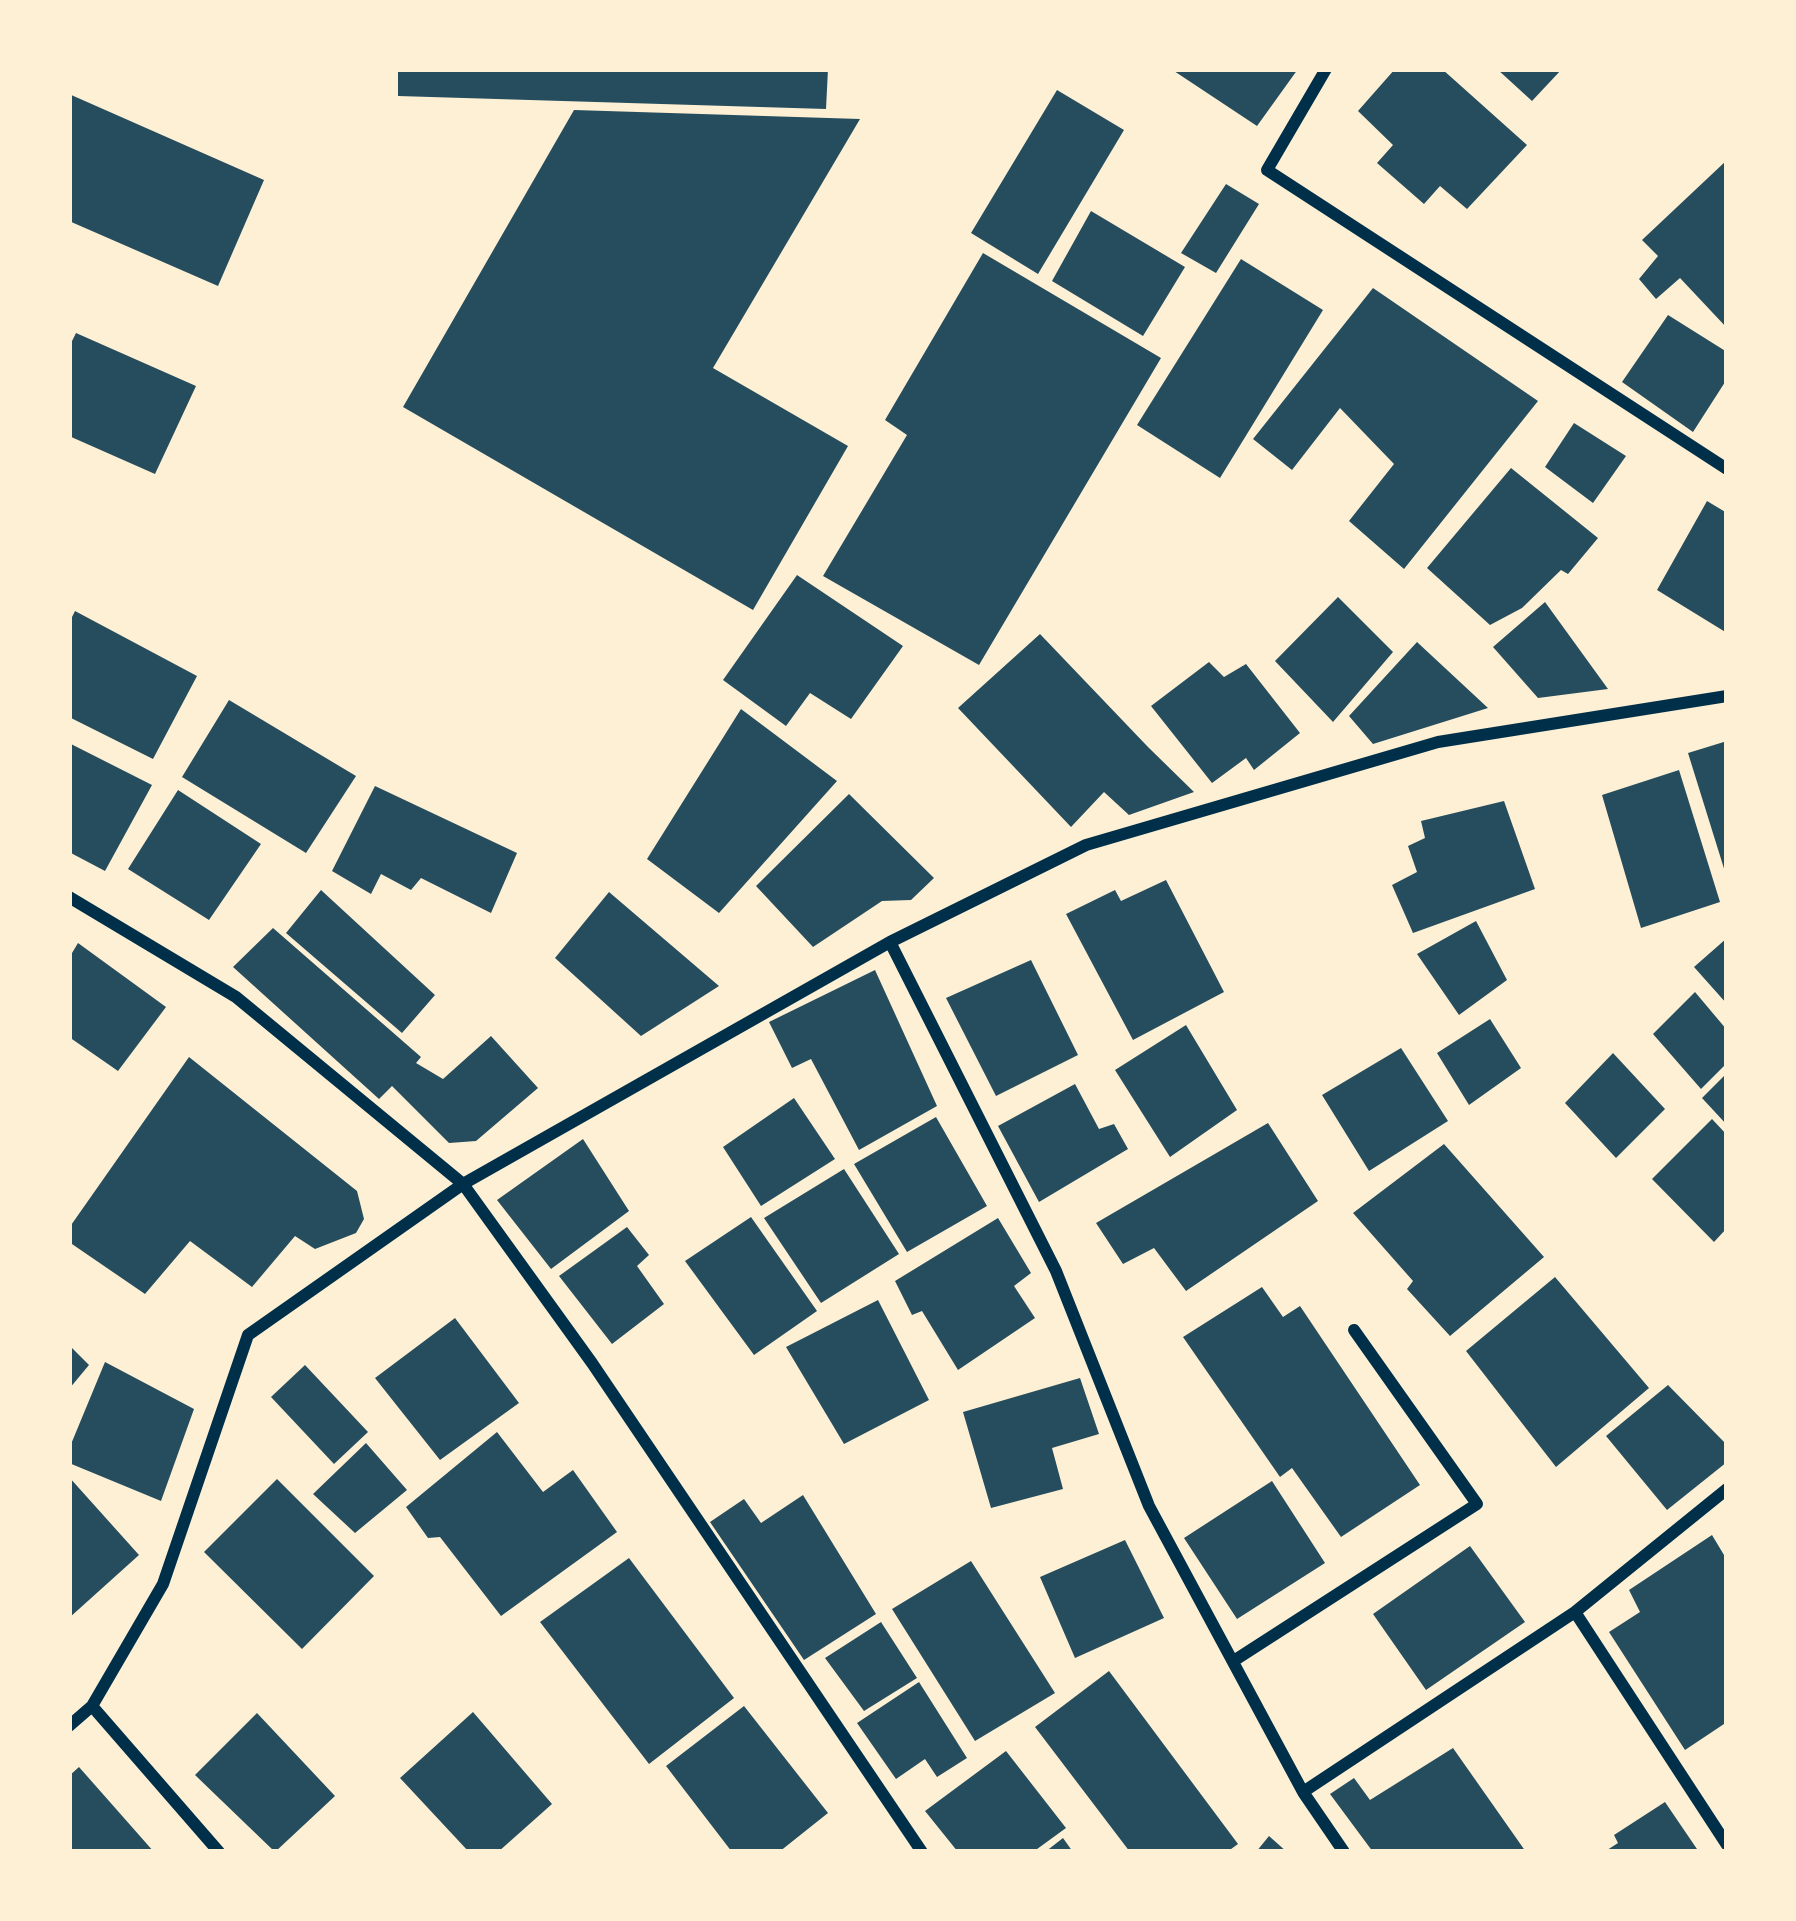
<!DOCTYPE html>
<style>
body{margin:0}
#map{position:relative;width:1796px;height:1921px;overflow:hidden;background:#fdf0d5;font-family:"DejaVu Sans",sans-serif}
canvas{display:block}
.frame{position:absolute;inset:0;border:72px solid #fdf0d5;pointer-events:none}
</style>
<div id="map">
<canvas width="1796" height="1921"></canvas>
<div class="frame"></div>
</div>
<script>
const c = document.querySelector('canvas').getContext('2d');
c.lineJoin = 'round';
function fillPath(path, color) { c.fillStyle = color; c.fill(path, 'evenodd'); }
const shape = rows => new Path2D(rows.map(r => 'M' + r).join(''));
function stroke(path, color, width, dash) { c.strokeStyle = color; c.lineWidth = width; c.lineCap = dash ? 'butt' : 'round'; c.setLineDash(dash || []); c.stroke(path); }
const building = shape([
 [398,69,828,69,826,109,398,96],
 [1171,69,1298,69,1257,126],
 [1395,69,1442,69,1527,145,1467,209,1440,186,1424,204,1377,163,1393,145,1358,111],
 [1497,69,1562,69,1532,101],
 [1057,90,1124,130,1038,274,971,233],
 [69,94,264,180,218,286,69,221],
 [574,110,860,119,713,368,848,446,753,610,403,407],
 [1727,160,1727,328,1680,278,1656,299,1639,279,1658,256,1642,240],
 [1226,184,1259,204,1216,273,1181,253],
 [1091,211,1185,267,1143,336,1052,281],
 [983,253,1161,358,979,665,823,576,907,435,885,420],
 [1241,259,1323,310,1220,478,1137,425],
 [1373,288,1538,401,1404,569,1349,521,1394,464,1340,408,1292,470,1253,439],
 [1668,315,1727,352,1727,379,1693,432,1622,382],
 [76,333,196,386,155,474,69,436,69,347],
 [1574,423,1626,456,1593,503,1545,467],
 [1511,468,1598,538,1568,574,1561,570,1522,608,1490,625,1427,568],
 [1707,501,1727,513,1727,633,1657,590],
 [797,575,903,646,851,719,810,693,786,726,723,680],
 [1338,597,1393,652,1333,722,1275,661],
 [1545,602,1608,689,1538,698,1493,647],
 [75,611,197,676,153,759,69,717,69,623],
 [1040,634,1148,747,1194,792,1129,815,1104,792,1071,827,958,708],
 [1417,642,1488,708,1373,744,1349,716],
 [1209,662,1224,677,1246,664,1300,733,1254,770,1246,758,1212,783,1151,706],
 [229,700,356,776,306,853,182,777],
 [741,709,837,781,719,913,647,859],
 [1727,741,1727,875,1726,875,1688,753],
 [69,743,152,785,105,871,69,852],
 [1679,770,1720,902,1641,928,1602,795],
 [375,786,517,853,491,913,421,878,411,890,381,874,371,894,332,871],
 [178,790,261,844,209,920,128,869],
 [849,794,934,878,911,900,882,901,813,947,756,886],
 [1504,801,1535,889,1413,933,1392,885,1417,872,1408,846,1425,838,1421,821],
 [1166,880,1224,992,1133,1040,1066,914,1115,890,1121,901],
 [321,890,435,995,402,1033,286,933],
 [609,892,719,986,641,1036,555,958],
 [1476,921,1507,980,1459,1015,1417,954],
 [273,928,421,1057,416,1063,443,1079,491,1036,538,1088,476,1141,449,1143,392,1086,379,1099,233,967],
 [1727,938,1727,1004,1694,967],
 [78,943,166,1007,118,1071,69,1037,69,958],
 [1031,960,1078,1055,996,1096,946,998],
 [875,970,937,1106,859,1150,811,1059,792,1068,769,1022],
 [1695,992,1727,1030,1727,1063,1701,1089,1653,1034],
 [1490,1019,1521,1068,1469,1105,1437,1053],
 [1186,1025,1237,1110,1170,1157,1115,1070],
 [1401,1048,1448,1121,1369,1171,1322,1095],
 [1613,1053,1665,1109,1616,1158,1565,1103],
 [189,1057,357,1191,364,1219,356,1233,315,1249,295,1236,252,1287,190,1241,145,1294,69,1242,69,1228],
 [1727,1073,1727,1125,1702,1098],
 [1075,1084,1099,1129,1114,1124,1128,1149,1039,1202,998,1126],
 [794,1098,835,1159,761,1206,723,1147],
 [936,1117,987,1206,907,1252,854,1164],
 [1712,1119,1727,1135,1727,1228,1714,1242,1652,1179],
 [1268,1123,1318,1201,1186,1291,1154,1248,1123,1264,1096,1223],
 [583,1139,629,1211,551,1269,497,1200],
 [1444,1144,1544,1257,1450,1336,1407,1289,1413,1281,1353,1213],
 [844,1169,899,1254,821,1303,764,1218],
 [751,1217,817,1311,754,1355,685,1261],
 [998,1218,1031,1273,1014,1286,1035,1318,958,1370,922,1311,912,1315,895,1281],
 [627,1227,649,1255,637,1266,664,1304,612,1344,559,1276],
 [1555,1277,1649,1388,1556,1467,1466,1351],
 [1262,1287,1283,1317,1300,1306,1420,1485,1341,1537,1292,1468,1280,1477,1183,1337],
 [878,1300,929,1400,844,1444,786,1347],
 [455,1318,519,1403,440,1460,375,1378],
 [69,1345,89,1365,69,1389],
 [105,1362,194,1409,161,1501,69,1463,69,1449],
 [305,1365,368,1432,334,1464,271,1397],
 [1080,1378,1099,1434,1052,1448,1063,1489,991,1508,963,1412],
 [1668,1385,1727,1445,1727,1462,1667,1510,1606,1436],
 [497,1432,543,1492,573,1470,617,1532,501,1616,440,1537,428,1538,406,1507],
 [366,1443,407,1490,355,1533,313,1494],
 [69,1477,139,1555,69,1618],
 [277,1479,374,1576,302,1649,204,1552],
 [1272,1481,1325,1563,1237,1619,1184,1538],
 [803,1495,876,1614,804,1660,710,1522,744,1499,761,1523],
 [1712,1535,1727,1560,1727,1722,1685,1750,1609,1632,1640,1612,1629,1590],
 [1125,1540,1164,1618,1075,1658,1040,1577],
 [1470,1546,1525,1622,1426,1690,1373,1614],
 [629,1558,734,1698,649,1764,540,1622],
 [971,1561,1055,1693,975,1741,892,1609],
 [881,1622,917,1678,864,1711,825,1658],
 [1109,1671,1238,1844,1227,1852,1130,1852,1035,1727],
 [919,1682,967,1758,937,1777,925,1759,896,1779,857,1723],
 [744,1706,828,1813,779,1852,732,1852,666,1766],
 [473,1712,552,1804,498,1852,469,1852,400,1778],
 [257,1713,335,1796,275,1852,195,1775],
 [1453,1748,1526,1852,1373,1852,1330,1794,1354,1778,1370,1800],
 [1006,1751,1066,1828,1033,1852,958,1852,925,1811],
 [79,1767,154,1852,69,1852,69,1776],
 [1665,1802,1699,1852,1604,1852,1618,1843,1614,1835],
 [1269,1836,1287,1852,1256,1852],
 [1063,1838,1073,1852,1045,1852]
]);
const minor = shape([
 [1326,69,1267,170,1727,469],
 [69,897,236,997,463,1184,592,1363,922,1852],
 [890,942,1056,1271,1149,1506,1303,1792,1344,1852],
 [1575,1612,1727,1845],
 [1235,1660,1477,1504,1354,1330],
 [92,1706,219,1852],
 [69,1726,92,1706,163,1584,248,1335,463,1184,890,942,1086,845,1438,742,1727,696],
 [1303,1792,1575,1612,1727,1489]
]);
fillPath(building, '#264d5e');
stroke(minor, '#003049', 12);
</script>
